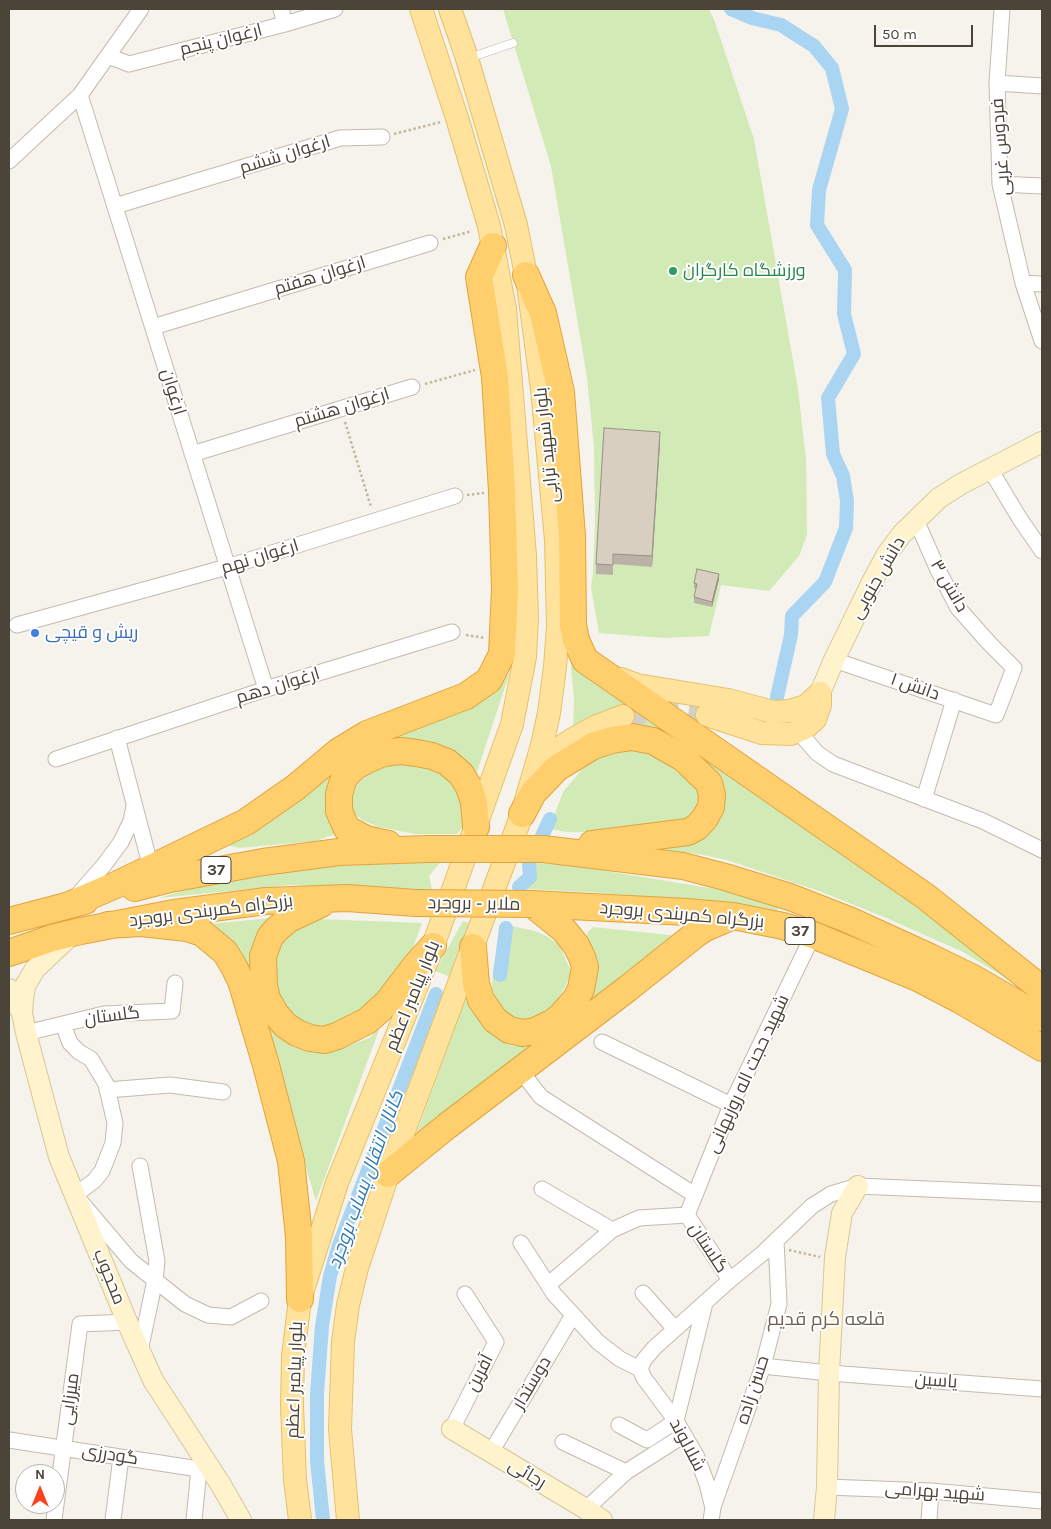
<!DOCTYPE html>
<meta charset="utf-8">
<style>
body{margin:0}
#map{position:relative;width:1051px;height:1529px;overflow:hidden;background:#f6f3ec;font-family:Karla,sans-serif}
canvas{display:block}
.frame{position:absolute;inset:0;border:10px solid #4b4439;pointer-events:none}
.north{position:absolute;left:15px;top:1464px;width:50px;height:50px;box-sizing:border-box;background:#fff;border:1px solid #b7b4b0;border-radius:50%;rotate:0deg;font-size:14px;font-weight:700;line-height:20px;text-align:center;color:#4b4439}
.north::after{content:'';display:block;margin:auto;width:18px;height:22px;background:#fc3f1d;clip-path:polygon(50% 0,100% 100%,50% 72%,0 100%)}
.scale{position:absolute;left:874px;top:25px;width:99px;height:22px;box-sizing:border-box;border:2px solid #4b4439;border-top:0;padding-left:6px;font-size:15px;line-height:18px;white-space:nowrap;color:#4b4439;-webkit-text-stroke:4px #fff;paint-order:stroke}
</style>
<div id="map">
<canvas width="1051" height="1529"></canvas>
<div class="frame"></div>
<div class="north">N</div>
<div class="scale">50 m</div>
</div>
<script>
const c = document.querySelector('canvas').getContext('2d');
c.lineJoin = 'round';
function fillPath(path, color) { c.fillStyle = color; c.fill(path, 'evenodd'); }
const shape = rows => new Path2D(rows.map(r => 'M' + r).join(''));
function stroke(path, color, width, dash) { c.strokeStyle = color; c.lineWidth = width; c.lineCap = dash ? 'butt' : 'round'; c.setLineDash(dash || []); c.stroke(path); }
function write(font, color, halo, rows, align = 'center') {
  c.font = font + ' Karla,Cairo,sans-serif'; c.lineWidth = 4; c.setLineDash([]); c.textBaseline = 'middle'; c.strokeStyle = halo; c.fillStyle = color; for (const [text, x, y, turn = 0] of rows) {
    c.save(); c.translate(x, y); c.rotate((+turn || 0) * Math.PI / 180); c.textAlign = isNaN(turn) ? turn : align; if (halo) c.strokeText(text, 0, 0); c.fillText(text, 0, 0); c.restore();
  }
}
const green = shape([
 [503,9,709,9,715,22,754,139,798,389,806,459,807,535,799,556,769,591,721,585,709,636,664,638,599,633,591,587,593,574,595,525,594,448,587,377,551,166],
 [572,634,632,705,621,706,573,732,574,699,571,668],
 [510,672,474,781,383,746,328,818,330,825,339,833,315,841,240,848,225,845,288,809,361,748,499,687],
 [635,718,652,719,878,872,1027,991,963,952,884,917,819,891,730,861,704,855,649,848,705,832,699,757,604,729],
 [631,748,670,757,705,797,692,819,597,832,567,832,549,829,563,792,584,767,596,758],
 [396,761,432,766,463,793,463,826,457,834,415,834,379,827,362,820,355,814,352,807,352,798,356,787,364,777,382,765],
 [415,856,442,860,429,876,432,890,290,885,159,898,215,881],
 [534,863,569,865,728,891,778,906,777,917,697,901,587,892,525,889,536,877],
 [271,918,258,989,333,1049,346,1047,369,1038,379,1030,316,1201,242,952,232,940,210,924],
 [318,919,422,923,411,953,374,1002,323,1030,298,1023,283,1002,277,989,275,961,281,941,291,931],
 [463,921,471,924,453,978,435,971],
 [511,926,535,931,548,937,560,946,570,969,569,979,554,1007,533,1019,521,1021,508,1018,495,997,492,988,493,970,496,955,501,941],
 [593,927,679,936,413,1144,465,999,488,1030,501,1042,512,1046,531,1045,552,1035,587,941,587,933]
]);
const canal = shape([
 [731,9,752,18,781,25,814,46,832,68,842,109,819,190,817,225,845,270,844,314,854,354,828,398,833,454,843,476,847,501,846,528,825,582,792,616,791,635,777,697],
 [542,836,550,819],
 [519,887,530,877,529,863],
 [500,975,506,928],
 [323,1520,317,1461,317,1394,322,1326,330,1276,339,1245,436,994]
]);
const primaryTunnel = shape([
 [623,716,645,712,674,711,707,715]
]);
const path = shape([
 [394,134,441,122],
 [443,239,472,231],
 [425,384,475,370],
 [345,422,371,507],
 [467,495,484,493],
 [466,635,485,638],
 [789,1250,820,1257]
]);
const lane = shape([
 [469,58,513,43]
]);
const street = shape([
 [281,9,285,24],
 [1002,9,997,83,1000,184,1023,283,1042,341],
 [108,56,129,64,285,24,335,9],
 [997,83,1042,86],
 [80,95,266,689],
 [9,161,80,95,141,9],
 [1000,184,1042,186],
 [115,206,340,138,382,137],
 [1023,283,1042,284],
 [153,327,430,243],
 [192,454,412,387],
 [990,469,1020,519,1042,551],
 [17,625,227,567,455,496],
 [834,660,996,715,1014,668,989,643,958,608,938,570,916,520],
 [799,732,817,753,833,764,983,821,1042,850],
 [117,738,151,868],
 [56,759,266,689,452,632],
 [924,799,954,700],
 [76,897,104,865,121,842,131,821,134,806],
 [63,1024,70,1043,79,1052,91,1059,106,1084,115,1123,113,1143,102,1171,94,1181,75,1195,131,1261,185,1304,208,1315,231,1317,261,1301],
 [26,1033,104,1014,172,1011,175,983],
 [602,1042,731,1105],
 [520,1070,541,1097,695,1195],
 [107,1090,170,1085,223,1092],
 [542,1189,612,1230,639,1218,687,1215],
 [687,1215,731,1105,813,935],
 [687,1215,730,1280],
 [521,1243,554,1294,598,1342,620,1359,640,1369],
 [549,1284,612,1230],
 [643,1293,675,1329],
 [140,1351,155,1280,157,1261,140,1166],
 [763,1366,829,1373,1042,1389],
 [619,1425,647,1440,676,1421,705,1303],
 [452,1429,496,1342,465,1294],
 [9,1440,212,1471],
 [563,1442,626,1472],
 [491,1452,573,1315],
 [827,1487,931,1491,1042,1501],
 [713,1507,763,1366,779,1304,776,1240],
 [586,1509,626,1472,684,1435],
 [54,1520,80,1324,127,1322],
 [113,1520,121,1457],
 [194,1520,199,1469],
 [711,1520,713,1508,707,1484,697,1457,676,1421,644,1378,640,1369,644,1360,654,1348,730,1280,763,1253,812,1206,831,1194,858,1186,1042,1194],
 [929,1520,931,1491]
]);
const secondary = shape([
 [820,693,834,660,872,582,887,554,902,534,939,498,961,484,1042,442],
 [71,935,35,969,25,986,23,1000,22,1013,26,1033,59,1157,131,1331,153,1380,221,1485,241,1520],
 [9,989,22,1013],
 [452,1429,586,1509,602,1520],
 [824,1520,827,1487,829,1373,835,1257,842,1213,858,1186]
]);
const primary = shape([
 [621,679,637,685,728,700,773,712,789,711,806,706,820,693],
 [707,715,762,733,791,734,805,728,815,719,820,705,820,693],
 [535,769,555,751,573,739,595,727,623,716],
 [300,1520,295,1479,292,1406,293,1356,300,1299,337,1183,433,946,512,724,525,657,527,618,525,556,505,309,489,226,457,118,421,9],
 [348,1520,340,1429,343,1342,348,1305,357,1268,388,1174,522,814,542,745,549,713,555,667,558,627,556,540,542,389,528,285,516,225,466,55,450,9]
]);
const highway = shape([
 [526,275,543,313,561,392,572,536,573,625,576,640,585,660,925,896,1042,989],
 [522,814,533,793,557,768,593,746,612,740,632,737,653,741,683,758,709,783,712,795,711,807,705,818,697,827,688,832,592,844],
 [388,844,366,839,347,829,339,811,339,794,344,778,354,767,367,760,383,753,401,751,417,753,432,756,447,762,461,774,469,787,474,802,476,827],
 [543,849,683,866,725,877,790,897,849,920,930,957,975,979,1042,1018],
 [135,888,170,879,263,862,339,852,428,849],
 [321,904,289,919,277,929,270,937,263,956,264,986,267,999,275,1013,285,1025,297,1033,310,1038,324,1040,337,1036,367,1021,387,1003,416,965,433,946],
 [532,904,687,912,733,916,783,926,813,935,918,978,960,1000,1042,1048],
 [69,905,118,884,246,822,296,787,339,751,367,734,466,696,489,680,502,654,505,589,502,491,495,377,479,277,493,246],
 [9,921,85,901],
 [108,925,141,923,187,928,202,933,225,952,233,965,241,981,266,1065,291,1161,299,1237,300,1299],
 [473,947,476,984,481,1000,495,1020,509,1030,523,1033,535,1031,552,1023,561,1016,575,1000,581,989,585,967,582,957,576,945,564,930,532,904],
 [9,953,52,938,81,931,174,913,266,901,347,898,416,903],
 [388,1174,447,1126,627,989,696,934,705,928,731,917]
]);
const highwayBridge = shape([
 [428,849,543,849],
 [416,903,532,904]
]);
const wall = shape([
 [660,442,652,567,613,564,613,575,596,574,596,564],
 [719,579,712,607,694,603,694,597,696,589,694,588,694,583]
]);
const shadedWall = shape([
 [660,432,660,442,652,567,652,556],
 [719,574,719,579,712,607,712,602]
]);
const building = shape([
 [604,428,660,432,652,556,613,554,613,565,596,564,604,428],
 [697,569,719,574,712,602,694,597,697,584,694,583,697,569]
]);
const markers = [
 [673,271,5,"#2e9e5b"],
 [35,633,5,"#3f7fe0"]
];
const shields = [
 [216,870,30],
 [800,931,30]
];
const shieldNames = [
 ["37",216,870],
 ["37",800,931]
];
const streetNames = [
 ["ارغوان پنجم",221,40,-14],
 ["فردوس غربی",1001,147,-94],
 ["ارغوان ششم",285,155,-17],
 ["ارغوان هفتم",320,276,-17],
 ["ارغوان",173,392,73],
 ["ارغوان هشتم",342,408,-17],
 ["بلوار شهید ترابی",547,445,-96],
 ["ارغوان نهم",260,557,-17],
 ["دانش جنوبی",878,578,-60],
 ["دانش ۳",949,586,60],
 ["ارغوان دهم",278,686,-17],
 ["دانش ۱",915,687,19],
 ["ملایر - بروجرد",474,904,1],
 ["بزرگراه کمربندی بروجرد",211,911,-7],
 ["بزرگراه کمربندی بروجرد",682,915,5],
 ["بلوار پیامبر اعظم",413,996,-68],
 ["گلستان",112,1016,-7],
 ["شهید حجت اله روزبهانی",748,1074,-65],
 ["گلستان",708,1248,57],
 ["محجوب",109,1277,68],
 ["آفرین",480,1373,-63],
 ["بلوار پیامبر اعظم",295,1380,-88],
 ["یاسین",936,1381,4],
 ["دوستدار",532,1383,-59],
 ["حسن زاده",753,1390,-72],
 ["میرزایی",70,1399,-82],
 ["شلالوند",687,1445,62],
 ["گودرزی",110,1455,9],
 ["رجائی",527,1474,31],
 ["شهید بهرامی",935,1492,4]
];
const leisureNames = [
 ["ورزشگاه کارگران",683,271]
];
const shopNames = [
 ["ریش و قیچی",45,633]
];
const waterNames = [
 ["کانال انتقال پساب بروجرد",366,1180,-70]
];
const neighbourhoodNames = [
 ["قلعه کرم قدیم",826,1320]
];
fillPath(green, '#d2eab5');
stroke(canal, '#a9d4f2', 14);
stroke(primaryTunnel, '#d4d0c8', 22, [22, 11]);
stroke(lane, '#c2bbae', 9);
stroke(street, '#c2bbae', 17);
stroke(secondary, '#d6c79b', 22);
stroke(primary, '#e6c16a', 24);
stroke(highway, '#e0a43c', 28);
stroke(path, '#c4b79f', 2.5, [2.5, 2.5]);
stroke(lane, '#fff', 8);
stroke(street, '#fff', 15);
stroke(secondary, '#fff3cd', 20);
stroke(primary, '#ffe39c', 22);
stroke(highway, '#ffcf6e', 26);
stroke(highwayBridge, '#e0a43c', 28, []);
stroke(highwayBridge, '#ffcf6e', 26);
fillPath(wall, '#bab2a6');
fillPath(shadedWall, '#979187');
fillPath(building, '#d8cfc1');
stroke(building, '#979187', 1);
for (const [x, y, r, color] of markers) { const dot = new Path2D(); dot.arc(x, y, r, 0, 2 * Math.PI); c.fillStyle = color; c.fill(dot); stroke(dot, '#fff', 2); }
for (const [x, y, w] of shields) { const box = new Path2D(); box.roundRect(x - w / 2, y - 13.5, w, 27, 4); c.fillStyle = '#fff'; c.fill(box); stroke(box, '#4b4439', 1); }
write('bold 16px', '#4b4439', null, shieldNames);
write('18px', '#4b4439', '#fff', streetNames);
write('18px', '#27864d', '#fff', leisureNames, 'left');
write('18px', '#366cbe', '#fff', shopNames, 'left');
write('italic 19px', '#2e7ab2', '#fff', waterNames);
write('19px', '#6e6250', '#fff', neighbourhoodNames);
</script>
